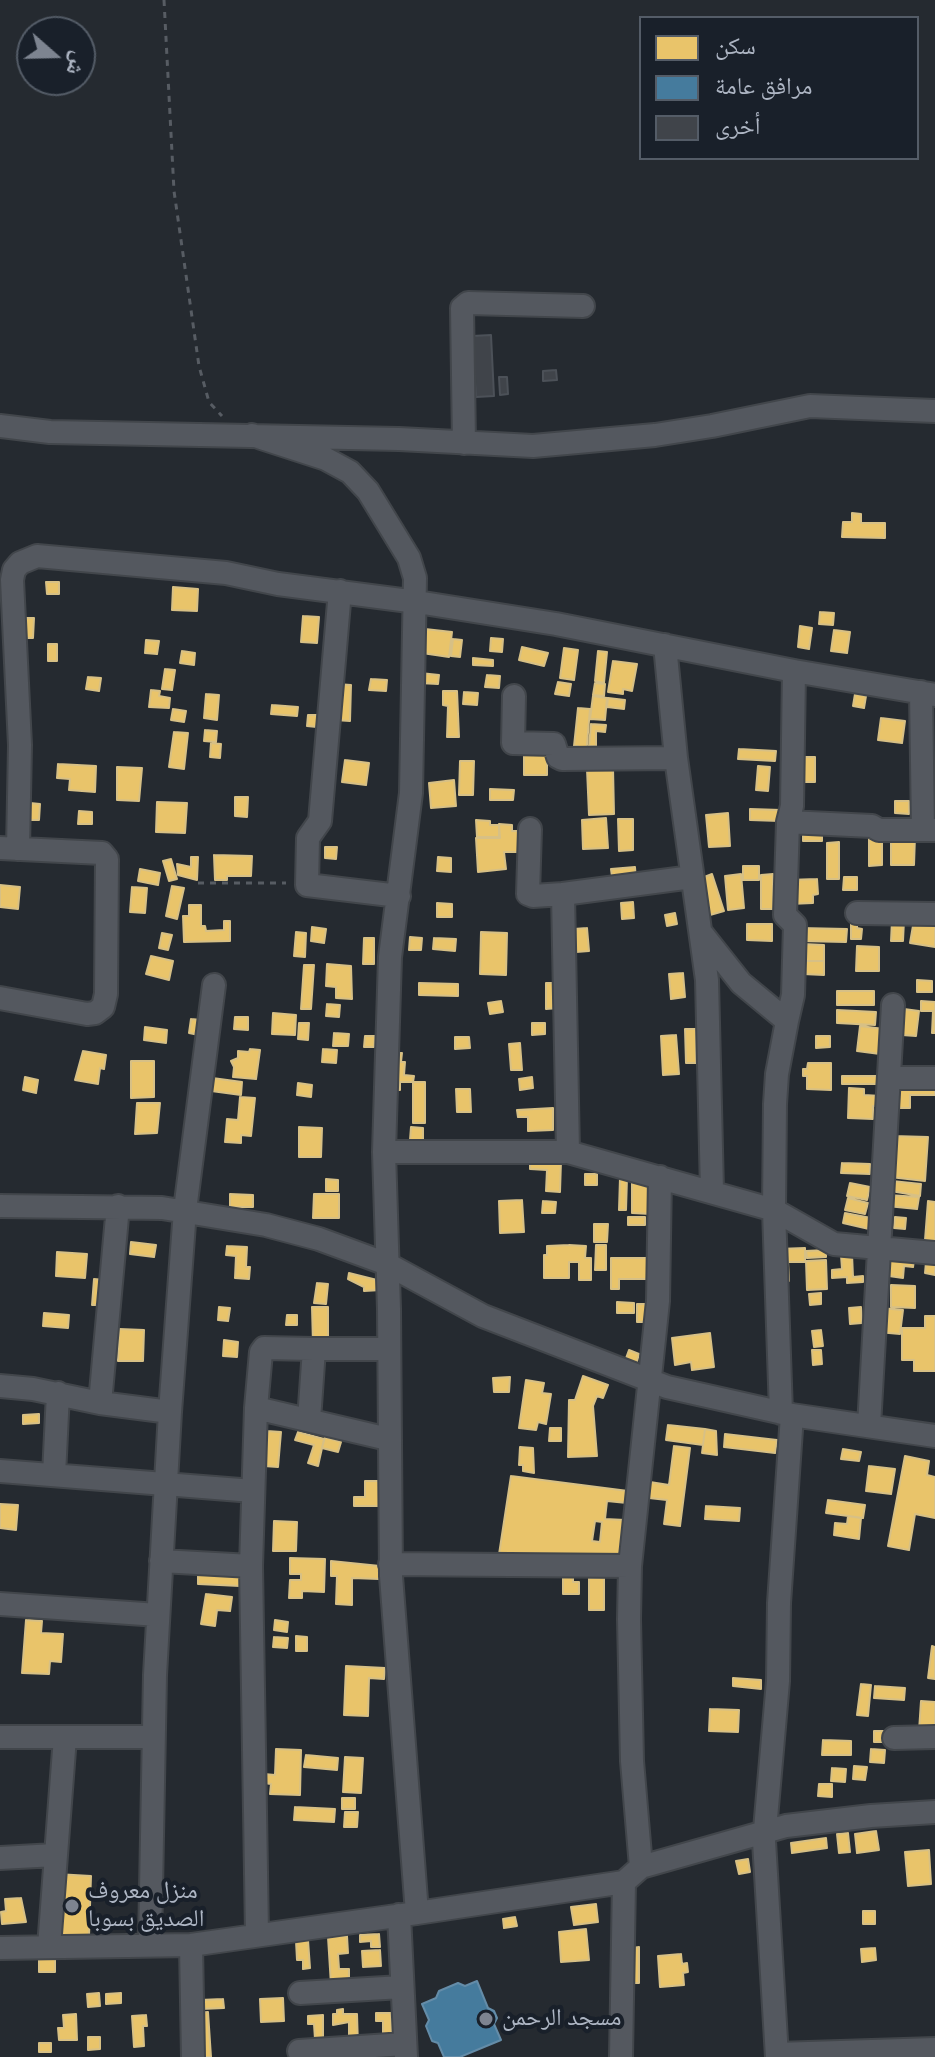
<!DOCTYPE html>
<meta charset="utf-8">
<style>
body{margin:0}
#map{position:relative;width:935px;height:2057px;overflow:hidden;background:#252a30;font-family:"Roboto Condensed","Noto Naskh Arabic",sans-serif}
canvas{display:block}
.legend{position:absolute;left:639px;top:16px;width:280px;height:144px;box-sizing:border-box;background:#19202a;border:2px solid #545c67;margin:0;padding:10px 14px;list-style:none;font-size:24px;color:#adb5c3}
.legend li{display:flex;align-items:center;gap:16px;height:40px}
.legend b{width:40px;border:2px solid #545c67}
.north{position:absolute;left:16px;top:16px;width:80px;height:80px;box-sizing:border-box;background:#19202a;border:2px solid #545c67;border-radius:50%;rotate:110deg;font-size:22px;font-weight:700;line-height:32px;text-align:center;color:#adb5c3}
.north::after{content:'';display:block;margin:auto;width:28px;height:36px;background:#7d8490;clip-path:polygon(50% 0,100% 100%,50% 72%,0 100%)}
</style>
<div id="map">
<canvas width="935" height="2057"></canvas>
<ul class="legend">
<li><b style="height:22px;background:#e9c46a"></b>سكن</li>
<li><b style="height:22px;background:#457b9d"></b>مرافق عامة</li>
<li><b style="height:22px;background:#40444a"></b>أخرى</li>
</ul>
<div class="north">ش</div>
</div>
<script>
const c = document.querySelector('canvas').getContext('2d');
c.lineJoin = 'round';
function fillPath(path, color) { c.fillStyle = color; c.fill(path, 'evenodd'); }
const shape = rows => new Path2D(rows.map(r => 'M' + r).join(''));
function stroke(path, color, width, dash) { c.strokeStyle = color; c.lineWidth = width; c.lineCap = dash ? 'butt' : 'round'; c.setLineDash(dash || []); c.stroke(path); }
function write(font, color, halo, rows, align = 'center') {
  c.font = font + ' "Roboto Condensed","Noto Naskh Arabic",sans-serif'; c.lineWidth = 8; c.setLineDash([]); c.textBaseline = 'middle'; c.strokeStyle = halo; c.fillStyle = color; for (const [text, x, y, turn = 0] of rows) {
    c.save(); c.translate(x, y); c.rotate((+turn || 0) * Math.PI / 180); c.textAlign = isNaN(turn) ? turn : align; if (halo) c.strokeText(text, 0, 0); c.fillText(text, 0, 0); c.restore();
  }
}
const homes = shape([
 [852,513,861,514,861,523,885,523,885,538,842,537,843,522,852,522,852,513],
 [46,582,59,582,59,594,47,594,46,582],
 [173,587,198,589,197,611,172,610,173,587],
 [820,612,834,613,833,625,819,624,820,612],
 [303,616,319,617,317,643,301,642,303,616],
 [26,618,34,618,33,638,24,638,26,618],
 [800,626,812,628,809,649,798,647,800,626],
 [425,629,452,632,449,657,422,653,425,629],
 [834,630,850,632,847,653,831,651,834,630],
 [491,638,503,639,502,652,490,651,491,638],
 [453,639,462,640,460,657,451,656,453,639],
 [146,640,159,641,157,654,145,653,146,640],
 [48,644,57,644,57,661,48,661,48,644],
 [522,647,548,653,544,666,519,660,522,647],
 [564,648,578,650,574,680,560,678,564,648],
 [182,651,195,653,194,665,180,663,182,651],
 [598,651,607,652,604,683,595,681,598,651],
 [473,658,493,660,493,666,473,665,473,658],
 [613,661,637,664,632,691,623,689,623,694,608,692,613,661],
 [165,669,175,670,172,690,162,689,165,669],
 [420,673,439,675,438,684,419,683,420,673],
 [487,675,500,676,499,688,485,687,487,675],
 [88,677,101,678,99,691,86,689,88,677],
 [371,679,387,680,386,691,369,690,371,679],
 [558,682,571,684,569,696,555,694,558,682],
 [595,683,605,684,604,696,593,695,595,683],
 [336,684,351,685,350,721,335,720,336,684],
 [151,690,160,691,159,696,170,698,169,708,149,707,151,690],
 [443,691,457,691,459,737,447,737,448,706,443,705,443,691],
 [464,692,478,693,477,705,463,704,464,692],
 [206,694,219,695,217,720,204,718,206,694],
 [855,694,866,696,864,708,853,706,855,694],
 [593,696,607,698,605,720,590,719,593,696],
 [608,698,625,700,624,709,607,707,608,698],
 [272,705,298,707,297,716,271,714,272,705],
 [578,708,590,709,586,756,577,755,578,746,574,746,578,708],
 [173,709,186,711,184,722,171,720,173,709],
 [308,715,318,715,317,727,307,726,308,715],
 [881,718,905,721,902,743,878,740,881,718],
 [591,724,606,725,605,732,596,731,596,746,589,746,591,724],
 [205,730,217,731,216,742,204,741,205,730],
 [174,732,188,733,184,769,169,767,174,732],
 [211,743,221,744,220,758,210,757,211,743],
 [739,749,776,751,775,761,738,759,739,749],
 [524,752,547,752,547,775,524,775,524,752],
 [801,757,815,757,815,782,801,782,801,757],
 [345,760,369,763,366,785,342,782,345,760],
 [460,761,474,761,473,795,459,795,460,761],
 [58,764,96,766,95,792,69,790,70,779,57,778,58,764],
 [758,766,770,767,768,791,756,790,758,766],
 [117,767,142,768,139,801,117,800,117,767],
 [613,768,614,814,589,815,587,769,613,768],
 [454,780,456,806,431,808,429,783,454,780],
 [490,789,514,790,513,800,490,800,490,789],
 [235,797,248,797,247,817,235,816,235,797],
 [895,801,909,801,909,814,895,813,895,801],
 [157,802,187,803,185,833,156,832,157,802],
 [30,803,40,804,39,820,29,820,30,803],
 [750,809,781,810,780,821,750,820,750,809],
 [79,811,92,812,92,824,78,824,79,811],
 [728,813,730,846,709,847,706,815,728,813],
 [606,818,608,848,583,849,582,820,606,818],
 [618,819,633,819,633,850,619,851,618,819],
 [476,820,490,821,490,825,499,825,499,837,477,837,476,820],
 [499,824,512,825,512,831,521,831,521,852,504,852,506,869,478,872,476,838,500,838,499,824],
 [803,828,822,829,822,841,803,841,803,828],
 [891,836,915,836,914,865,891,865,891,836],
 [869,838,882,838,882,865,869,866,869,838],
 [839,842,839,879,827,879,827,843,839,842],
 [325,847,337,847,336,859,325,858,325,847],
 [214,855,252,856,251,876,227,876,227,880,215,880,214,855],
 [191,857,198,857,197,880,178,875,177,864,191,867,191,857],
 [438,857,451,858,451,872,437,871,438,857],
 [171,859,177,879,169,881,163,861,171,859],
 [743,866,759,866,759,880,743,880,743,866],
 [635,867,636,882,613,884,611,869,635,867],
 [140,869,160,873,158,885,138,881,140,869],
 [712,874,724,911,710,915,699,879,712,874],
 [741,874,744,908,728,910,725,876,741,874],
 [773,874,773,909,761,909,761,875,773,874],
 [844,877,857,877,857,890,843,890,844,877],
 [817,879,818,894,813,895,813,903,789,904,788,880,817,879],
 [0,885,20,887,18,909,0,907,0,885],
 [172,886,184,888,177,919,166,916,172,886],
 [132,887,147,888,145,913,130,912,132,887],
 [633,902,634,918,622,919,621,903,633,902],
 [437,903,452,904,452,917,437,917,437,903],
 [189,905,201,905,201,926,205,926,206,931,224,930,224,921,230,921,230,941,184,942,183,916,189,916,189,905],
 [675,913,677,924,667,926,665,915,675,913],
 [892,920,904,920,903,941,891,941,892,920],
 [914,920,935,924,935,947,910,943,914,920],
 [851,921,857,921,857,928,862,929,861,939,851,939,851,921],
 [747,924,772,924,772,941,747,940,747,924],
 [312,927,326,929,324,943,311,941,312,927],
 [587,928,589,951,576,952,574,929,587,928],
 [800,928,847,929,846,942,800,941,800,928],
 [296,932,306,933,305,957,294,956,296,932],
 [481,932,507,933,506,975,480,974,481,932],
 [162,933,172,935,168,950,159,948,162,933],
 [410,937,422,938,421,950,409,950,410,937],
 [364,938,374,938,374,964,363,964,364,938],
 [434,938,456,939,455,951,433,949,434,938],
 [803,944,824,945,824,961,802,961,803,944],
 [857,946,879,947,879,971,856,971,857,946],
 [151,956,173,961,169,980,146,974,151,956],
 [804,961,824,961,824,975,803,974,804,961],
 [327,964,351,966,352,999,336,998,336,987,326,986,327,964],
 [304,965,314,965,311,1009,301,1009,304,965],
 [683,973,685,997,671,999,669,974,683,973],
 [917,980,932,981,932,992,917,992,917,980],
 [419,983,458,984,458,996,419,995,419,983],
 [546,983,558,983,559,1008,546,1009,546,983],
 [837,991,874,991,874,1005,837,1005,837,991],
 [501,1001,503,1012,490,1014,488,1003,501,1001],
 [921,1001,935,1002,935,1033,932,1033,933,1011,921,1011,921,1001],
 [327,1004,340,1005,339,1017,326,1016,327,1004],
 [904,1009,919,1011,916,1036,902,1035,904,1009],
 [837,1010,876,1012,875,1025,837,1023,837,1010],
 [273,1013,296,1015,295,1035,272,1034,273,1013],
 [235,1017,248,1017,248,1030,234,1029,235,1017],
 [191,1019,201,1020,199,1035,189,1033,191,1019],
 [299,1023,309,1023,308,1040,298,1039,299,1023],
 [532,1023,545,1023,545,1034,532,1035,532,1023],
 [860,1026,884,1029,880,1054,857,1051,860,1026],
 [145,1027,167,1030,166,1043,144,1040,145,1027],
 [685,1029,696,1029,696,1063,686,1063,685,1029],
 [334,1033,349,1034,348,1046,333,1046,334,1033],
 [676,1035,679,1074,663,1075,661,1036,676,1035],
 [365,1036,375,1036,374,1047,364,1047,365,1036],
 [816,1036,830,1036,830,1047,816,1048,816,1036],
 [455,1037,469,1037,470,1048,455,1049,455,1037],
 [520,1043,522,1070,511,1070,509,1044,520,1043],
 [250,1049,260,1050,256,1079,233,1077,234,1067,231,1061,238,1058,238,1051,249,1052,250,1049],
 [323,1049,337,1050,336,1063,322,1062,323,1049],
 [83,1051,106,1055,104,1069,100,1068,98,1084,75,1080,83,1051],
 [393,1053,402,1053,401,1062,405,1062,404,1075,414,1076,413,1082,400,1082,400,1090,391,1090,393,1053],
 [131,1061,154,1061,154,1097,131,1098,131,1061],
 [808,1063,831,1063,831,1090,807,1089,807,1076,803,1076,803,1069,807,1069,808,1063],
 [842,1076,881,1076,881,1084,842,1084,842,1076],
 [25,1077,38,1080,36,1093,23,1090,25,1077],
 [205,1077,242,1082,241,1095,204,1090,205,1077],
 [532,1077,533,1088,520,1090,519,1079,532,1077],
 [413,1082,425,1082,425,1123,413,1123,413,1082],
 [298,1083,312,1085,311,1097,297,1095,298,1083],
 [935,1086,935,1095,910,1095,910,1108,890,1108,890,1087,935,1086],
 [849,1088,864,1089,864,1095,881,1096,880,1106,873,1106,873,1119,848,1118,849,1088],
 [456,1089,470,1089,471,1112,457,1112,456,1089],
 [240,1097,255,1098,251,1136,241,1135,241,1143,225,1142,227,1119,238,1120,240,1097],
 [137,1103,160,1103,157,1133,135,1134,137,1103],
 [553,1108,553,1130,528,1131,528,1117,518,1117,517,1110,553,1108],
 [299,1127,322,1128,321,1157,299,1157,299,1127],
 [411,1127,423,1128,423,1140,410,1140,411,1127],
 [893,1136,928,1137,925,1181,890,1177,893,1136],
 [530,1160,561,1161,560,1192,546,1191,547,1170,530,1169,530,1160],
 [842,1163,870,1164,870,1174,841,1173,842,1163],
 [585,1174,597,1174,597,1185,585,1185,585,1174],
 [620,1178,627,1178,626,1210,619,1210,620,1178],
 [326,1179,338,1180,338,1191,326,1191,326,1179],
 [892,1181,921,1184,920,1196,891,1191,892,1181],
 [632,1183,652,1183,651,1214,632,1213,632,1183],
 [850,1183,870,1187,867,1200,847,1196,850,1183],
 [230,1194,253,1195,253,1207,230,1207,230,1194],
 [314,1194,339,1194,339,1218,313,1218,314,1194],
 [888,1195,919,1197,917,1209,887,1206,888,1195],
 [848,1198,868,1203,865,1214,845,1210,848,1198],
 [522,1200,524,1232,500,1233,499,1201,522,1200],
 [543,1201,556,1202,555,1213,542,1213,543,1201],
 [928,1201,935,1202,935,1241,925,1240,928,1201],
 [845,1213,871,1218,869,1229,843,1223,845,1213],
 [628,1217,645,1217,645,1225,628,1225,628,1217],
 [895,1217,906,1218,905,1229,894,1228,895,1217],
 [594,1224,608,1224,607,1242,594,1242,594,1224],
 [131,1242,156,1245,154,1257,130,1254,131,1242],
 [569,1245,586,1246,585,1258,591,1258,591,1280,579,1280,579,1262,569,1262,569,1278,544,1278,544,1255,547,1255,547,1246,569,1245],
 [596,1245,606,1245,606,1270,595,1270,596,1245],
 [227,1246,247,1247,246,1267,250,1267,249,1279,235,1278,236,1256,226,1255,227,1246],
 [805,1248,805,1262,788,1262,789,1281,779,1281,778,1249,805,1248],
 [826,1250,826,1257,807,1258,806,1251,826,1250],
 [57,1252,87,1254,85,1278,56,1276,57,1252],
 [852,1254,853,1277,863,1276,863,1282,847,1283,847,1277,832,1278,832,1270,842,1269,841,1255,852,1254],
 [883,1257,914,1260,913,1267,904,1266,903,1278,889,1276,887,1293,883,1257],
 [611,1258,648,1258,648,1279,619,1279,619,1289,611,1289,611,1258],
 [826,1260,827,1289,807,1290,806,1261,826,1260],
 [926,1262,935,1263,935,1275,925,1273,926,1262],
 [349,1273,381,1281,381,1290,364,1291,364,1287,348,1279,349,1273],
 [94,1279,105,1280,104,1305,92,1305,94,1279],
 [317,1283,328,1284,326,1304,314,1303,317,1283],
 [891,1285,915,1286,915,1308,891,1307,891,1285],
 [821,1293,821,1304,810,1305,809,1294,821,1293],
 [617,1302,634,1303,634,1313,617,1313,617,1302],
 [637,1304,646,1304,646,1322,637,1322,637,1304],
 [219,1307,230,1308,228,1321,218,1320,219,1307],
 [312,1307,328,1307,328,1344,313,1344,312,1307],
 [861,1307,862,1323,850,1324,849,1308,861,1307],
 [880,1308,903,1310,900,1334,878,1332,880,1308],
 [44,1313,69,1315,68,1328,43,1326,44,1313],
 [287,1315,297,1315,297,1325,286,1325,287,1315],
 [925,1316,935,1316,935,1371,914,1371,914,1360,902,1360,902,1328,925,1328,925,1316],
 [119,1329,144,1330,143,1361,118,1361,119,1329],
 [821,1330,823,1346,814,1347,812,1331,821,1330],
 [710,1333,714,1367,692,1370,691,1362,675,1365,672,1338,710,1333],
 [224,1340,238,1342,237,1357,223,1356,224,1340],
 [629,1350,639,1354,636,1365,625,1361,629,1350],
 [812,1350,821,1350,822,1364,813,1365,812,1350],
 [583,1376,608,1385,603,1398,597,1396,593,1406,597,1456,568,1457,569,1400,575,1400,583,1376],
 [510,1377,509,1392,494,1392,493,1378,510,1377],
 [526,1380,544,1383,542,1393,551,1394,546,1424,538,1422,536,1430,519,1428,526,1380],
 [39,1414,39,1423,23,1424,23,1415,39,1414],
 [668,1425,705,1429,703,1445,666,1440,668,1425],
 [550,1428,561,1428,561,1441,549,1441,550,1428],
 [705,1429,716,1431,717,1455,702,1453,705,1429],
 [267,1431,281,1432,278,1467,264,1466,267,1431],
 [298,1432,324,1439,318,1466,308,1463,314,1445,295,1440,298,1432],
 [725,1434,777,1440,775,1453,724,1447,725,1434],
 [325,1437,341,1442,338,1452,322,1448,325,1437],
 [674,1446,690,1448,680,1526,664,1524,667,1500,649,1498,650,1482,669,1485,674,1446],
 [520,1447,533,1448,534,1473,523,1471,523,1465,519,1465,520,1447],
 [843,1449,861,1452,859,1461,841,1459,843,1449],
 [905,1456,929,1461,927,1475,935,1477,935,1518,915,1514,909,1550,888,1546,905,1456],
 [869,1466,895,1469,891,1494,866,1491,869,1466],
 [511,1476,628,1491,627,1503,607,1501,605,1519,625,1520,621,1556,498,1561,511,1476],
 [595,1521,602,1522,600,1542,592,1541,595,1521],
 [365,1481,379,1481,379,1506,354,1506,354,1497,365,1497,365,1481],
 [828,1500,865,1505,863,1518,826,1513,828,1500],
 [0,1504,18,1505,16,1530,0,1528,0,1504],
 [706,1506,740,1508,739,1521,705,1519,706,1506],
 [848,1516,861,1518,859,1539,834,1535,835,1523,847,1524,848,1516],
 [274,1521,297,1522,296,1551,273,1551,274,1521],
 [290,1558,325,1559,324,1592,302,1591,302,1598,289,1598,290,1580,301,1580,301,1574,290,1574,290,1558],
 [331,1561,380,1566,379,1579,352,1578,352,1605,336,1604,337,1576,331,1576,331,1561],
 [198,1572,240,1573,240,1586,198,1584,198,1572],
 [563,1573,573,1573,573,1582,579,1582,579,1594,563,1594,563,1573],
 [589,1578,604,1578,604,1610,589,1610,589,1578],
 [206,1594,232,1597,230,1611,217,1610,215,1626,201,1624,206,1594],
 [26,1620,42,1621,41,1633,63,1634,61,1662,50,1661,49,1674,22,1673,26,1620],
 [275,1620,288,1622,287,1632,274,1630,275,1620],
 [296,1636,307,1637,307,1651,296,1651,296,1636],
 [274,1637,288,1638,287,1648,273,1647,274,1637],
 [932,1646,935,1647,935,1679,928,1678,932,1646],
 [346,1666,385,1668,384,1679,369,1678,368,1716,344,1715,346,1666],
 [733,1678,761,1680,761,1689,733,1686,733,1678],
 [861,1684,871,1685,868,1716,857,1715,861,1684],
 [875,1686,905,1688,904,1700,874,1698,875,1686],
 [921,1701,935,1702,935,1732,919,1731,921,1701],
 [710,1709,739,1710,738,1732,709,1731,710,1709],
 [874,1731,883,1731,883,1742,874,1742,874,1731],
 [823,1740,851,1741,851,1755,822,1755,823,1740],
 [276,1749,301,1750,300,1795,270,1794,271,1784,264,1783,264,1774,275,1775,276,1749],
 [871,1749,885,1750,884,1763,870,1762,871,1749],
 [306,1755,338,1758,337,1770,304,1767,306,1755],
 [345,1757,363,1758,361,1793,343,1792,345,1757],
 [854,1766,867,1767,865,1780,853,1779,854,1766],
 [832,1768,846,1769,845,1782,831,1781,832,1768],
 [819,1784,832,1784,832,1797,818,1796,819,1784],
 [342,1798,355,1798,355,1809,342,1809,342,1798],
 [295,1807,335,1809,334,1822,294,1820,295,1807],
 [345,1812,358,1812,357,1827,344,1827,345,1812],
 [876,1831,879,1850,857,1853,855,1834,876,1831],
 [848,1833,850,1852,839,1853,837,1834,848,1833],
 [826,1838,827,1848,792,1853,791,1843,826,1838],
 [929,1850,931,1884,908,1886,905,1852,929,1850],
 [748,1859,750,1872,739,1874,736,1861,748,1859],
 [56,1874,91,1876,89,1936,52,1937,56,1874],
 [21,1898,26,1922,2,1924,1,1912,6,1911,5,1899,21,1898],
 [596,1904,598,1922,574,1925,571,1907,596,1904],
 [863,1911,875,1911,875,1924,863,1924,863,1911],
 [515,1917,517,1926,504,1928,503,1919,515,1917],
 [586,1929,589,1960,561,1962,559,1932,586,1929],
 [379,1934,380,1947,371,1947,371,1941,360,1942,360,1935,379,1934],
 [347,1936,348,1953,338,1954,339,1969,349,1969,349,1984,331,1985,328,1937,347,1936],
 [308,1940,310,1968,303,1969,303,1960,297,1960,296,1941,308,1940],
 [639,1947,639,1983,626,1983,626,1949,639,1947],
 [875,1948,876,1960,862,1962,861,1949,875,1948],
 [380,1950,381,1966,363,1967,362,1951,380,1950],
 [55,1954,55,1972,39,1972,39,1955,55,1954],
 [681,1954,682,1964,687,1963,688,1972,683,1973,684,1985,660,1987,658,1956,681,1954],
 [99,1993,100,2006,88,2007,87,1994,99,1993],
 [121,1993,121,2003,106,2004,106,1994,121,1993],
 [283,1998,284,2021,261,2022,260,1999,283,1998],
 [223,1999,224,2008,201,2009,200,2000,223,1999],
 [343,2009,343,2014,357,2014,358,2046,349,2037,349,2022,333,2025,333,2014,337,2014,337,2010,343,2009],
 [208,2012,211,2057,199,2057,196,2013,208,2012],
 [376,2013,391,2013,392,2044,383,2037,383,2021,376,2021,376,2013],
 [76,2014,77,2040,59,2040,58,2028,64,2028,63,2015,76,2014],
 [146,2015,147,2026,143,2026,144,2046,134,2047,132,2016,146,2015],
 [323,2015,323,2047,315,2039,314,2024,308,2024,308,2016,323,2015],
 [88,2037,100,2037,100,2049,88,2050,88,2037],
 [39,2043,51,2043,51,2052,39,2052,39,2043]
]);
const public = shape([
 [477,1981,488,2008,494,2011,497,2018,494,2024,501,2040,460,2057,444,2057,438,2043,432,2041,426,2026,429,2020,422,2004,436,1998,439,1991,458,1983,465,1986,477,1981]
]);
const building = shape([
 [491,335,494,396,476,397,472,336,491,335],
 [556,370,557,380,543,381,543,371,556,370],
 [499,377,507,377,508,394,500,395,499,377]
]);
const path = shape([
 [164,0,174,191,199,366,209,402,222,416],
 [198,883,286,883]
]);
const minor = shape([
 [0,426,50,432,399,439,533,446,655,435,712,426,810,406,935,411],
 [252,435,326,459,350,472,368,491,409,558,415,578,411,793,390,957,384,1152,389,1309,391,1576,417,1913],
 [464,443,462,308,468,303,583,306],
 [340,591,320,821,308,838,307,885,399,896],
 [665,645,676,758,707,980,712,1191],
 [794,671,792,806,788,822,872,826,879,830,935,830],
 [921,692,923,830],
 [514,696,513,743,554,744,558,757,562,759,676,758],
 [530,829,528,894,533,896,563,894,568,1152],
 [0,848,102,853,107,859,106,994,103,1007,95,1013,87,1014,0,998],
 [18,849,20,745,12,580,14,570,20,563,37,556,226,573,278,584,417,602,556,624,794,671,935,695],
 [563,894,692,877],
 [857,913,935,914],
 [703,935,741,983,787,1021,793,995,795,925,785,915,788,822],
 [889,1078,935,1078],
 [384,1152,568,1152,774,1210,834,1244,935,1253],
 [0,1206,162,1208,266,1225,319,1239,387,1264,483,1316,667,1387,792,1415,935,1436],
 [0,1386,33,1389,100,1403,170,1412],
 [100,1403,118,1206],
 [256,1408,388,1439],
 [781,1413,774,1210,775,1104,777,1074,787,1021],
 [309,1420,314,1349,389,1349],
 [869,1426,893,1005],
 [0,1471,253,1491],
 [54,1475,58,1393],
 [161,1561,251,1566],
 [390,1564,630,1566],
 [0,1604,158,1615],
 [0,1737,152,1737],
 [894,1738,935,1737],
 [0,1858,55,1855],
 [641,1867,632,1761,629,1619,630,1566,658,1301,660,1177],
 [399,1915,406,2057],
 [257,1934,251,1566,256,1408,261,1352,264,1348,314,1349],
 [150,1944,155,1675,170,1412,185,1210,214,985],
 [191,1945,193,2057],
 [49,1947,65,1737],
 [0,1948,191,1945,417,1913,624,1882,641,1867,786,1826,871,1816,935,1812],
 [300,1993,402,1987],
 [299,2051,405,2044],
 [777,2054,935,2049],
 [621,2057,624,1882],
 [777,2057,764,1841,778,1681,779,1603,792,1415]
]);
const markers = [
 [72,1906,8,"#7d8490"],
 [486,2019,8,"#7d8490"]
];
const poiNames = [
 ["منزل معروف",88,1892],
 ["الصديق بسوبا",88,1920],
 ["مسجد الرحمن",502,2019]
];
fillPath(homes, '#e9c46a');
stroke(homes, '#d7c085', 2);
fillPath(public, '#457b9d');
stroke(public, '#648ca8', 2);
fillPath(building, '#40444a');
stroke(building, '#4c5158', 2);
stroke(minor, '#42464b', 26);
stroke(path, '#575c63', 3, [6, 6]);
stroke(minor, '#54585f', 22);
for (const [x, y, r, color] of markers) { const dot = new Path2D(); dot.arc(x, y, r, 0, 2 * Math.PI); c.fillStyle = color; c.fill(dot); stroke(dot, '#19202a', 3); }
write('24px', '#adb5c3', '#19202a', poiNames, 'left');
</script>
